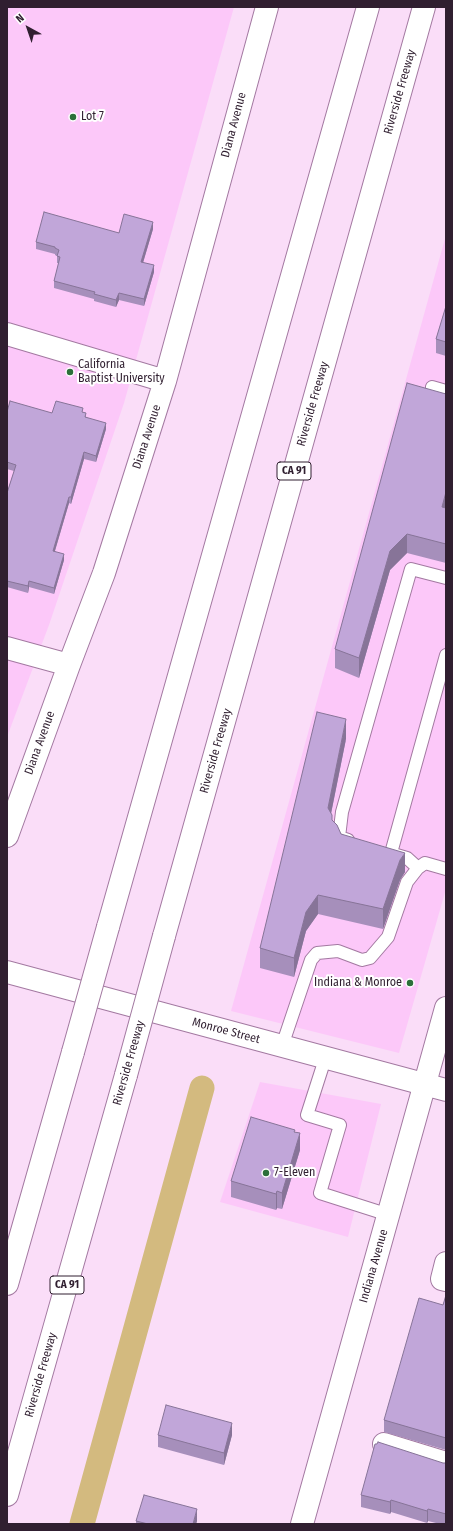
<!DOCTYPE html>
<style>
body{margin:0}
#map{position:relative;width:453px;height:1531px;overflow:hidden;background:#faddf8;font-family:"Fira Sans Condensed",sans-serif}
canvas{display:block}
.frame{position:absolute;inset:0;border:8px solid #301f30;pointer-events:none}
.north{position:absolute;left:8px;top:8px;width:40px;height:40px;-webkit-text-stroke:3px #fff;paint-order:stroke;rotate:320deg;font-size:11px;font-weight:700;line-height:16px;text-align:center;color:#301f30}
.north::after{content:'';display:block;margin:auto;width:14px;height:18px;background:#301f30;clip-path:polygon(50% 0,100% 100%,50% 72%,0 100%)}
</style>
<div id="map">
<canvas width="453" height="1531"></canvas>
<div class="frame"></div>
<div class="north">N</div>
</div>
<script>
const c = document.querySelector('canvas').getContext('2d');
c.lineJoin = 'round';
function fillPath(path, color) { c.fillStyle = color; c.fill(path, 'evenodd'); }
const shape = rows => new Path2D(rows.map(r => 'M' + r).join(''));
function stroke(path, color, width, dash) { c.strokeStyle = color; c.lineWidth = width; c.lineCap = dash ? 'butt' : 'round'; c.setLineDash(dash || []); c.stroke(path); }
function write(font, color, halo, rows, align = 'center') {
  c.font = font + ' "Fira Sans Condensed",sans-serif'; c.lineWidth = 4; c.setLineDash([]); c.textBaseline = 'middle'; c.strokeStyle = halo; c.fillStyle = color; for (const [text, x, y, turn = 0] of rows) {
    c.save(); c.translate(x, y); c.rotate((+turn || 0) * Math.PI / 180); c.textAlign = isNaN(turn) ? turn : align; if (halo) c.strokeText(text, 0, 0); c.fillText(text, 0, 0); c.restore();
  }
}
const built = shape([
 [7,7,234,7,124,403,49,625,7,737],
 [446,235,446,889,399,1053,231,1011],
 [260,1082,381,1104,348,1237,220,1202]
]);
const canal = shape([
 [82,1524,202,1088]
]);
const lane = shape([
 [432,387,446,391],
 [348,840,339,837,342,812,411,569,446,578],
 [390,853,407,858,418,868],
 [391,853,446,655],
 [282,1046,311,960,317,953,338,951,362,960,370,958,388,937,407,882,418,868,425,863,446,869],
 [325,1059,307,1115,340,1125,320,1193,389,1215]
]);
const street = shape([
 [7,334,165,381],
 [7,648,69,665],
 [7,836,69,665,104,573,165,381,267,7],
 [446,1263,442,1279,446,1280],
 [384,1444,446,1463]
]);
const secondary = shape([
 [7,972,446,1090],
 [302,1524,446,1008]
]);
const highway = shape([
 [108,927,368,7],
 [164,936,424,7],
 [7,1284,73,1052],
 [7,1495,126,1075]
]);
const highwayBridge = shape([
 [73,1052,108,927],
 [126,1075,164,936]
]);
const wall = shape([
 [153,229,143,263,154,272,144,306,119,300,116,307,94,301,94,299,54,288,54,281,59,263,57,263,57,256,55,255,55,254,36,249,36,242],
 [446,306,446,356,436,353,436,339],
 [446,394,446,563,407,553,390,570,359,678,335,668,335,649],
 [7,412,52,413,83,412,86,417,106,429,96,462,84,459,71,504,69,503,55,551,64,560,54,594,29,587,28,593,7,587,7,493,14,471,7,469],
 [346,739,331,814,332,820,341,834,405,872,400,880,383,929,318,914,306,931,294,977,260,968,260,948],
 [295,1132,300,1150,282,1209,277,1208,276,1210,231,1197,231,1181],
 [446,1295,446,1450,384,1432,384,1420,443,1305],
 [158,1435,232,1435,224,1465,158,1447],
 [443,1463,446,1463,446,1524,440,1524,428,1521,427,1523,391,1512,390,1514,361,1507,361,1495],
 [136,1521,197,1521,196,1524,136,1524]
]);
const shadedWall = shape([
 [153,222,153,229,141,269,141,262],
 [154,265,154,272,144,306,144,299],
 [119,293,119,300,116,307,116,300],
 [106,423,106,429,96,462,96,456],
 [84,452,84,459,71,504,71,497],
 [446,492,446,511,442,507],
 [69,497,69,503,53,557,53,551],
 [407,534,407,553,390,570,359,678,359,658,390,551],
 [64,554,64,560,54,594,54,588],
 [29,581,29,587,28,593,28,586],
 [346,719,346,739,328,828,328,808],
 [405,853,405,872,400,880,383,929,383,909,400,860],
 [318,895,318,914,306,931,294,977,294,958,306,912],
 [300,1133,300,1150,282,1209,282,1193],
 [277,1191,277,1208,276,1210,276,1194],
 [232,1423,232,1435,224,1465,224,1453],
 [391,1500,391,1512,390,1514,390,1502],
 [197,1509,197,1521,196,1524,193,1524],
 [428,1509,428,1521,427,1523,427,1511]
]);
const building = shape([
 [44,212,119,233,124,214,153,222,141,262,154,265,144,299,119,293,116,300,94,294,95,292,54,281,60,257,57,256,59,250,55,248,55,247,36,242,44,212],
 [446,306,446,342,436,339,446,306],
 [407,383,446,394,446,492,442,507,446,508,446,544,407,534,390,551,359,658,335,649,407,383],
 [10,401,52,413,56,401,83,408,82,412,86,413,85,417,106,423,96,456,84,452,71,497,69,497,53,551,64,554,54,588,29,581,28,586,7,581,7,493,16,465,7,462,7,412,10,401],
 [317,712,346,719,328,808,332,815,332,820,337,825,341,834,405,853,400,860,383,909,318,895,306,912,294,958,260,948,317,712],
 [251,1117,295,1130,294,1132,300,1133,282,1193,277,1191,276,1194,231,1181,251,1117],
 [446,1295,446,1438,384,1420,419,1298,443,1305,446,1295],
 [166,1405,232,1423,224,1453,158,1435,166,1405],
 [378,1442,443,1463,446,1463,446,1514,428,1509,427,1511,391,1500,390,1502,361,1495,375,1444,377,1444,378,1442],
 [144,1495,197,1509,193,1524,148,1524,136,1521,144,1495]
]);
const markers = [
 [73,117,4,"#2c6f3a"],
 [70,372,4,"#2c6f3a"],
 [410,983,4,"#2c6f3a"],
 [266,1173,4,"#2c6f3a"]
];
const shields = [
 [294,471,34],
 [67,1285,34]
];
const shieldNames = [
 ["CA 91",294,471],
 ["CA 91",67,1285]
];
const streetNames = [
 ["Riverside Freeway",400,92,-74],
 ["Diana Avenue",234,125,-75],
 ["Riverside Freeway",313,404,-74],
 ["Diana Avenue",147,437,-72],
 ["Diana Avenue",40,743,-70],
 ["Riverside Freeway",216,751,-74],
 ["Monroe Street",226,1031,15],
 ["Riverside Freeway",129,1063,-74],
 ["Indiana Avenue",374,1266,-74],
 ["Riverside Freeway",41,1375,-74]
];
const poiNames = [
 ["Lot 7",81,117],
 ["California",78,365],
 ["Baptist University",78,379],
 ["Indiana & Monroe",402,983,"right"],
 ["7-Eleven",274,1173]
];
fillPath(built, '#fcc8f9');
stroke(canal, '#d3ba7f', 25);
stroke(lane, '#a379a1', 14);
stroke(street, '#a379a1', 24);
stroke(secondary, '#a379a1', 24);
stroke(highway, '#a379a1', 24);
stroke(lane, '#fff', 12);
stroke(street, '#fff', 22);
stroke(secondary, '#fff', 22);
stroke(highway, '#fff', 22);
stroke(highwayBridge, '#a379a1', 24, []);
stroke(highwayBridge, '#fff', 22);
fillPath(wall, '#a68fbb');
fillPath(shadedWall, '#877498');
fillPath(building, '#c1a6d9');
stroke(building, '#877498', 1);
for (const [x, y, r, color] of markers) { const dot = new Path2D(); dot.arc(x, y, r, 0, 2 * Math.PI); c.fillStyle = color; c.fill(dot); stroke(dot, '#fff', 1.5); }
for (const [x, y, w] of shields) { const box = new Path2D(); box.roundRect(x - w / 2, y - 9, w, 18, 3); c.fillStyle = '#fff'; c.fill(box); stroke(box, '#301f30', 1); }
write('bold 11px', '#301f30', null, shieldNames);
write('12px', '#301f30', '#fff', streetNames);
write('12px', '#301f30', '#fff', poiNames, 'left');
</script>
